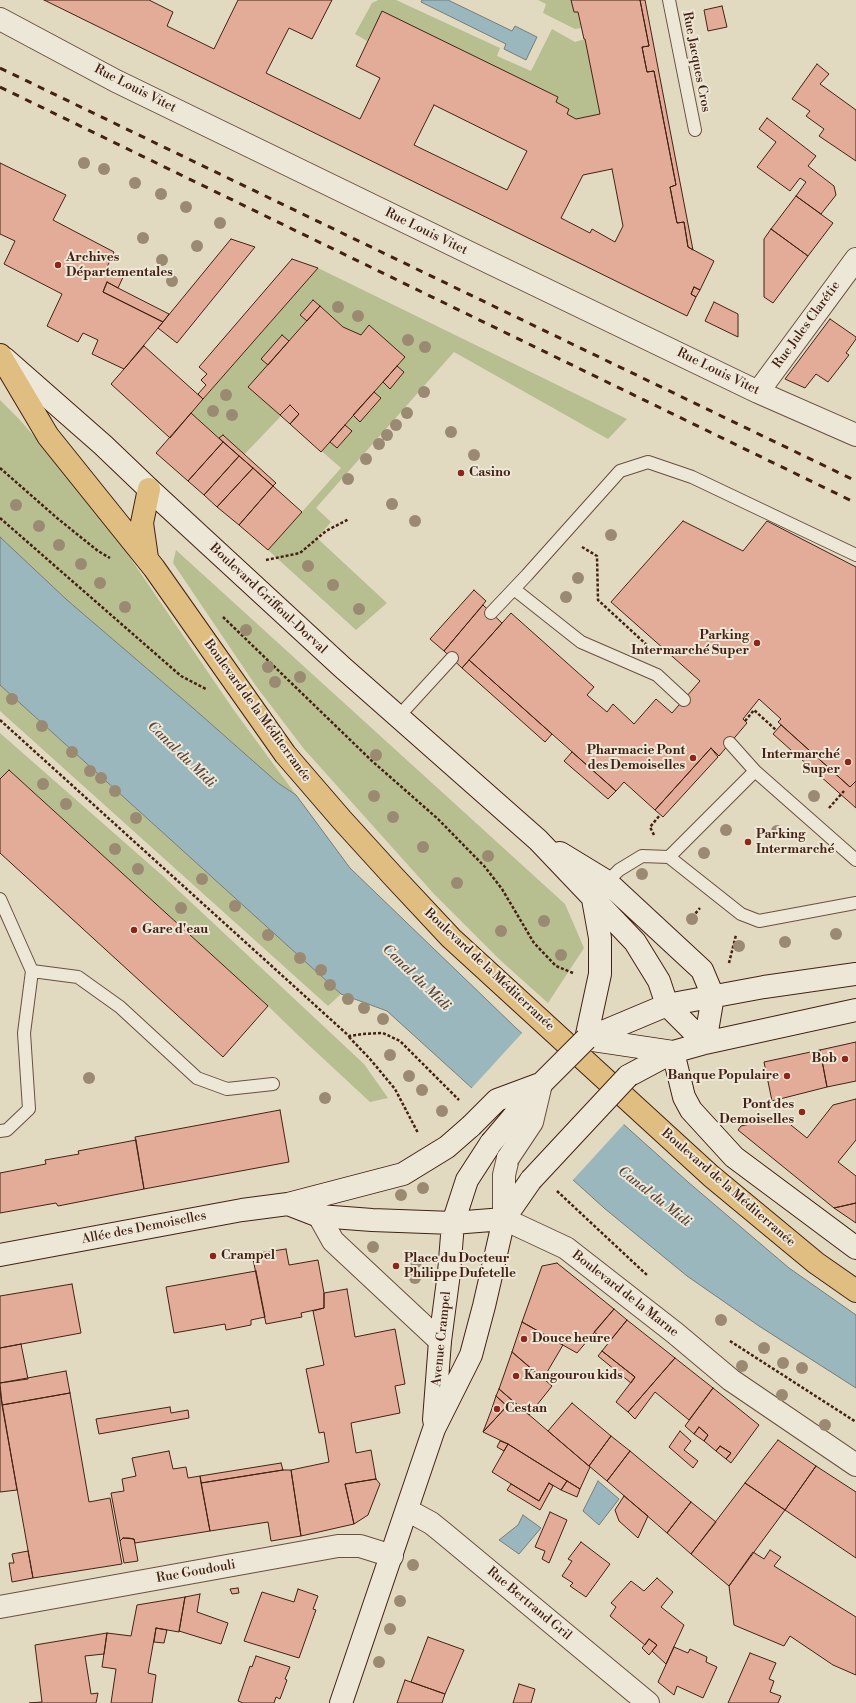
<!DOCTYPE html>
<meta charset="utf-8">
<style>
body{margin:0}
canvas{display:block;background:#e1dac0}
</style>
<canvas width="856" height="1703"></canvas>
<script>
const c = document.querySelector('canvas').getContext('2d');
c.lineJoin = 'round';
function fillPath(path, color) { c.fillStyle = color; c.fill(path, 'evenodd'); }
const shape = rows => new Path2D(rows.map(r => 'M' + r).join(''));
function stroke(path, color, width, dash) { c.strokeStyle = color; c.lineWidth = width; c.lineCap = dash ? 'butt' : 'round'; c.setLineDash(dash || []); c.stroke(path); }
function write(font, color, halo, rows, align = 'center') {
  c.font = font + ' "Libre Bodoni",serif'; c.lineWidth = 4; c.setLineDash([]); c.textBaseline = 'middle'; c.strokeStyle = halo; c.fillStyle = color; for (const [text, x, y, turn = 0] of rows) {
    c.save(); c.translate(x, y); c.rotate((+turn || 0) * Math.PI / 180); c.textAlign = isNaN(turn) ? turn : align; if (halo) c.strokeText(text, 0, 0); c.fillText(text, 0, 0); c.restore();
  }
}
const green = shape([
 [378,0,396,0,500,48,497,56,531,71,552,29,575,42,585,39,600,114,576,119,567,114,569,109,556,102,558,97,382,12,367,41,355,34,372,3],
 [538,0,571,0,574,12,578,12,581,28,575,29,543,13,546,4],
 [318,268,627,419,608,439,454,352,316,508,331,522,317,538,387,603,356,630,268,550,341,468,281,416,241,458,191,413],
 [0,400,19,419,59,465,118,540,233,709,296,795,278,783,193,708,67,600,0,537],
 [176,550,565,904,584,948,548,1003,500,960,434,894,304,749,256,686,173,563],
 [0,685,341,994,328,1006,0,711],
 [0,733,164,877,364,1064,388,1098,370,1102,300,1037,268,1006,9,770,0,779]
]);
const water = shape([
 [422,0,448,0,512,31,515,26,537,37,526,60,504,49,506,44,421,2,422,0],
 [0,537,67,600,193,708,278,783,296,795,350,868,516,1028,688,1182,789,1268,856,1315,856,1388,759,1326,687,1276,604,1208,387,1011,341,994,0,685,0,537],
 [598,1481,619,1499,599,1525,583,1511,598,1481],
 [523,1515,541,1528,519,1554,499,1540,518,1525,523,1515]
]);
const pier = shape([
 [523,1032,625,1123,572,1181,470,1090]
]);
const building = shape([
 [44,0,149,0,173,12,167,26,214,49,238,0,332,0,312,39,289,28,266,73,360,119,380,78,356,66,382,11,558,97,556,102,569,109,567,114,576,119,600,114,585,39,584,39,578,12,574,12,571,0,640,0,649,46,642,47,647,72,654,71,676,185,670,187,677,223,684,222,688,247,714,261,700,290,694,287,691,294,696,297,687,316,44,0],
 [434,105,527,151,507,190,414,145,434,105],
 [612,169,623,226,615,242,592,229,590,233,561,218,583,175,612,169],
 [640,0,645,0,693,250,688,247,684,222,677,223,670,187,676,185,654,71,647,72,642,47,649,46,640,0],
 [722,6,727,27,708,31,704,10,722,6],
 [817,64,829,74,820,84,856,110,856,161,819,136,824,129,806,116,810,111,792,99,817,64],
 [767,118,816,156,808,166,834,186,836,195,821,214,796,196,806,182,800,178,790,191,757,167,776,142,759,129,767,118],
 [0,163,66,195,53,220,114,252,107,267,124,275,118,288,107,282,103,292,163,322,124,369,92,354,98,340,83,333,78,342,47,326,62,294,4,264,15,241,0,234,0,163],
 [796,196,833,223,808,256,771,229,796,196],
 [771,229,808,256,773,303,764,297,764,239,771,229],
 [231,239,255,247,177,343,158,328,231,239],
 [292,259,318,268,203,399,198,394,206,385,201,380,207,374,199,367,292,259],
 [107,282,118,288,169,314,163,322,103,292,107,282],
 [694,287,700,290,696,297,691,294,694,287],
 [313,300,320,306,307,321,300,315,313,300],
 [714,302,738,314,738,337,705,321,714,302],
 [320,306,343,327,361,335,369,325,405,357,321,452,290,424,299,414,290,405,280,415,248,387,320,306],
 [830,319,856,337,856,339,846,353,849,355,828,382,816,374,805,388,785,379,830,319],
 [282,335,289,341,268,365,261,359,282,335],
 [144,346,203,399,170,438,111,384,144,346],
 [397,366,404,372,390,389,383,382,397,366],
 [374,392,381,398,360,422,353,415,374,392],
 [290,405,299,414,290,424,280,415,290,405],
 [191,413,223,442,188,481,156,453,191,413],
 [345,425,352,431,337,448,330,442,345,425],
 [223,435,276,483,273,486,219,438,223,435],
 [223,442,239,456,204,495,188,481,223,442],
 [239,456,253,468,217,507,204,495,239,456],
 [253,468,273,486,239,525,217,507,253,468],
 [273,486,302,512,268,550,239,525,273,486],
 [683,521,743,551,767,521,856,567,856,781,850,787,778,722,781,719,759,699,743,719,747,723,719,756,711,748,655,810,624,782,616,791,469,660,511,613,594,687,587,695,607,712,613,704,634,724,656,699,672,713,700,681,611,602,683,521],
 [474,590,486,601,444,651,430,639,474,590],
 [483,605,502,623,462,668,444,651,483,605],
 [469,660,552,734,545,742,462,668,469,660],
 [781,725,850,787,856,781,856,808,773,734,781,725],
 [711,748,718,757,663,817,655,810,711,748],
 [572,752,616,791,608,799,564,761,572,752],
 [9,770,268,1006,223,1057,0,853,0,779,9,770],
 [856,1042,856,1081,827,1087,820,1050,856,1042],
 [820,1050,827,1087,772,1101,764,1062,820,1050],
 [856,1099,856,1140,838,1162,856,1176,856,1203,834,1208,738,1130,741,1126,781,1117,807,1138,833,1105,856,1099],
 [280,1110,289,1162,144,1189,135,1137,280,1110],
 [136,1140,144,1189,58,1206,56,1203,0,1213,0,1173,46,1164,45,1160,79,1154,78,1151,136,1140],
 [856,1203,856,1223,834,1208,856,1203],
 [286,1249,289,1265,318,1260,324,1293,324,1308,301,1313,302,1317,266,1324,252,1254,286,1249],
 [557,1263,614,1309,577,1353,522,1322,542,1266,557,1263],
 [256,1271,265,1317,251,1320,251,1325,226,1330,225,1324,174,1333,166,1287,256,1271],
 [72,1284,81,1333,0,1348,0,1296,72,1284],
 [347,1289,355,1337,395,1329,405,1384,395,1386,400,1413,351,1423,356,1453,371,1450,376,1479,345,1484,354,1524,301,1536,291,1470,329,1462,324,1432,319,1433,306,1369,324,1365,313,1311,324,1308,324,1293,347,1289],
 [614,1309,627,1320,608,1343,594,1332,614,1309],
 [627,1320,675,1358,628,1412,616,1402,635,1377,602,1351,627,1320],
 [522,1322,563,1345,543,1379,512,1352,522,1322],
 [21,1344,28,1379,0,1383,0,1348,21,1344],
 [602,1351,635,1377,631,1383,598,1356,602,1351],
 [512,1352,552,1386,529,1415,499,1389,512,1352],
 [675,1358,713,1388,689,1420,655,1392,635,1419,628,1412,675,1358],
 [66,1371,70,1393,2,1405,0,1383,66,1371],
 [713,1388,759,1425,731,1463,726,1459,731,1453,720,1446,716,1451,704,1441,708,1435,699,1427,694,1434,685,1426,713,1388],
 [499,1389,590,1467,580,1489,508,1444,483,1432,507,1406,496,1396,499,1389],
 [0,1391,17,1490,0,1492,0,1391],
 [70,1393,89,1502,110,1498,122,1564,33,1578,2,1405,70,1393],
 [496,1396,507,1406,483,1432,491,1411,496,1396],
 [572,1403,611,1436,589,1466,548,1431,572,1403],
 [170,1407,171,1413,188,1410,189,1418,99,1434,96,1419,170,1407],
 [699,1427,708,1435,704,1441,694,1434,699,1427],
 [680,1431,691,1441,684,1450,698,1461,693,1468,669,1447,680,1431],
 [611,1436,630,1451,607,1481,589,1466,611,1436],
 [778,1440,816,1466,785,1510,745,1483,778,1440],
 [500,1441,508,1444,504,1451,497,1447,500,1441],
 [508,1444,567,1481,561,1490,549,1483,539,1501,492,1472,508,1444],
 [720,1446,731,1453,726,1459,716,1451,720,1446],
 [169,1451,173,1469,186,1467,188,1478,200,1476,210,1531,135,1543,134,1539,129,1538,123,1538,120,1541,111,1493,124,1491,122,1479,136,1476,132,1458,169,1451],
 [630,1451,691,1502,667,1533,607,1481,630,1451],
 [281,1463,283,1470,201,1483,200,1476,281,1463],
 [816,1466,856,1492,856,1558,785,1510,816,1466],
 [283,1470,291,1470,301,1536,271,1541,268,1522,210,1531,201,1483,283,1470],
 [376,1479,380,1484,368,1515,354,1524,345,1484,376,1479],
 [567,1481,580,1489,577,1497,561,1490,567,1481],
 [549,1483,553,1486,540,1510,507,1490,511,1484,539,1501,549,1483],
 [745,1483,785,1510,729,1586,691,1554,745,1483],
 [624,1496,648,1516,638,1538,619,1521,615,1510,624,1496],
 [691,1502,716,1522,691,1554,667,1533,691,1502],
 [550,1512,567,1520,549,1563,542,1559,545,1551,535,1547,550,1512],
 [123,1538,134,1539,138,1561,124,1563,120,1541,123,1538],
 [581,1542,610,1564,586,1597,570,1586,573,1583,562,1576,572,1561,568,1559,581,1542],
 [770,1550,781,1557,774,1566,856,1617,856,1675,833,1665,790,1636,784,1646,734,1625,729,1586,753,1552,764,1559,770,1550],
 [28,1551,33,1578,12,1582,9,1563,14,1563,12,1554,28,1551],
 [657,1578,673,1592,661,1607,684,1625,666,1664,652,1651,657,1645,649,1639,645,1645,610,1616,616,1607,611,1603,631,1581,644,1591,657,1578],
 [238,1588,239,1593,232,1594,230,1589,238,1588],
 [298,1589,318,1596,313,1609,316,1610,299,1658,244,1641,262,1592,294,1602,298,1589],
 [200,1594,197,1612,228,1623,221,1644,179,1631,185,1597,200,1594],
 [185,1597,179,1632,156,1628,148,1673,156,1675,152,1703,111,1703,116,1669,102,1667,107,1633,131,1636,137,1605,185,1597],
 [156,1628,167,1630,164,1643,154,1642,156,1628],
 [107,1633,104,1654,85,1656,91,1694,98,1693,96,1703,29,1703,42,1702,35,1645,107,1633],
 [428,1637,464,1650,445,1694,411,1682,428,1637],
 [649,1639,657,1645,649,1655,642,1648,649,1639],
 [674,1647,688,1653,690,1649,707,1657,706,1662,717,1667,703,1698,677,1686,674,1695,658,1682,674,1647],
 [750,1653,776,1663,769,1679,774,1681,770,1692,781,1696,778,1703,728,1703,750,1653],
 [256,1656,290,1667,285,1679,287,1680,280,1699,276,1697,274,1703,243,1703,238,1701,250,1666,252,1667,256,1656],
 [405,1680,445,1694,442,1703,397,1703,405,1680],
 [519,1684,535,1689,531,1703,513,1703,519,1684]
]);
const path = shape([
 [0,468,57,518,98,551,110,558],
 [0,518,181,676,206,689],
 [582,547,597,556,598,600,648,646],
 [266,560,300,553,326,531,349,519],
 [223,617,372,761,438,819,485,867,502,889,534,943,556,966,573,973],
 [0,720,349,1036,363,1034,383,1033,400,1041,459,1100],
 [745,721,754,710,776,730],
 [829,808,844,791],
 [654,835,650,827,660,815],
 [689,921,700,908],
 [729,963,736,935],
 [349,1037,370,1059,395,1089,418,1133],
 [557,1191,648,1276],
 [730,1341,856,1422]
]);
const service = shape([
 [669,0,695,130],
 [514,589,581,642,657,675,684,700],
 [491,613,527,575,620,471,648,462,692,477,856,555],
 [399,716,452,658],
 [730,743,755,771],
 [856,860,755,771,669,857,741,914,759,921,856,903],
 [604,885,619,870,642,856,669,857],
 [0,899,32,971,24,1033,29,1109,7,1130,0,1131],
 [32,971,78,977,120,1007,197,1078,227,1089,273,1084]
]);
const minor = shape([
 [0,19,116,81,476,256,758,392,856,435],
 [758,392,856,259],
 [508,1158,504,1175,504,1219,566,1248,675,1333,731,1380,856,1465],
 [319,1216,333,1241,440,1341],
 [407,1510,431,1523,441,1531,648,1703],
 [0,1607,338,1546,360,1546,392,1556]
]);
const secondary = shape([
 [4,358,103,445,149,489,342,667,538,840,635,942,659,981,667,1005,705,1043],
 [560,853,606,881,702,970,713,996,705,1043],
 [586,1039,667,1005,764,987,856,974],
 [586,1039,600,974,600,938,593,899],
 [586,1039,673,1052],
 [673,1052,684,1097,691,1110,734,1157,856,1248],
 [628,1076,673,1052,705,1043,856,1010],
 [288,1204,319,1216,372,1220,453,1223,504,1219],
 [0,1255,242,1210,288,1204,403,1174,447,1147,471,1126],
 [434,1420,440,1341,449,1273,453,1223,467,1180,491,1143],
 [341,1703,434,1429,471,1355,484,1306,504,1219,531,1180]
]);
const primary = shape([
 [0,355,48,436,154,568,285,754,342,820,393,876,451,938,711,1176,816,1263,856,1291],
 [147,558,142,523,149,489]
]);
const rail = shape([
 [0,68,856,481],
 [0,87,856,503]
]);
const minorBridge = shape([
 [508,1158,532,1122,541,1084]
]);
const secondaryBridge = shape([
 [471,1126,497,1100,540,1084],
 [491,1143,541,1084,586,1039],
 [531,1180,628,1076]
]);
const trees = [
 [84,163],
 [104,169],
 [135,183],
 [161,194],
 [186,207],
 [220,223],
 [143,238],
 [197,246],
 [162,260],
 [172,281],
 [338,307],
 [358,316],
 [408,340],
 [425,347],
 [424,392],
 [226,395],
 [213,411],
 [407,413],
 [232,415],
 [396,425],
 [451,432],
 [387,435],
 [379,444],
 [474,455],
 [366,459],
 [348,479],
 [392,504],
 [16,505],
 [415,521],
 [39,526],
 [611,535],
 [59,545],
 [81,564],
 [308,566],
 [578,578],
 [100,583],
 [333,585],
 [566,597],
 [125,607],
 [359,609],
 [246,630],
 [268,667],
 [300,677],
 [275,682],
 [12,699],
 [42,726],
 [72,752],
 [376,755],
 [90,771],
 [101,778],
 [43,784],
 [115,791],
 [374,796],
 [814,796],
 [66,804],
 [393,817],
 [136,818],
 [726,830],
 [777,831],
 [423,847],
 [115,849],
 [704,853],
 [488,856],
 [138,869],
 [642,874],
 [202,879],
 [457,883],
 [235,906],
 [181,908],
 [692,919],
 [544,921],
 [501,931],
 [836,934],
 [268,935],
 [785,942],
 [739,946],
 [561,955],
 [300,958],
 [321,970],
 [330,985],
 [348,999],
 [364,1008],
 [383,1019],
 [390,1055],
 [409,1076],
 [89,1078],
 [422,1090],
 [325,1098],
 [442,1111],
 [423,1188],
 [401,1195],
 [373,1247],
 [416,1262],
 [415,1278],
 [721,1320],
 [764,1348],
 [783,1363],
 [742,1366],
 [802,1368],
 [782,1395],
 [825,1425],
 [413,1565],
 [400,1601],
 [390,1629],
 [379,1662]
];
const markers = [
 [58,265,4,"#8f2418"],
 [461,473,4,"#8f2418"],
 [757,643,4,"#8f2418"],
 [693,758,4,"#8f2418"],
 [848,762,4,"#8f2418"],
 [748,842,4,"#8f2418"],
 [134,930,4,"#8f2418"],
 [845,1059,4,"#8f2418"],
 [787,1076,4,"#8f2418"],
 [802,1112,4,"#8f2418"],
 [213,1256,4,"#8f2418"],
 [396,1266,4,"#8f2418"],
 [524,1339,4,"#8f2418"],
 [516,1376,4,"#8f2418"],
 [497,1409,4,"#8f2418"]
];
const streetNames = [
 ["Rue Jacques Cros",696,62,79],
 ["Rue Louis Vitet",135,89,27],
 ["Rue Louis Vitet",426,232,26],
 ["Rue Jules Clarétie",807,325,-54],
 ["Rue Louis Vitet",718,372,26],
 ["Boulevard Griffoul-Dorval",268,599,43],
 ["Boulevard de la Méditerranée",257,711,54],
 ["Boulevard de la Méditerranée",489,970,43],
 ["Boulevard de la Méditerranée",728,1188,41],
 ["Allée des Demoiselles",144,1228,-11],
 ["Boulevard de la Marne",625,1294,38],
 ["Avenue Crampel",442,1339,-84],
 ["Rue Goudouli",196,1572,-10],
 ["Rue Bertrand Gril",529,1604,40]
];
const poiNames = [
 ["Archives",66,258],
 ["Départementales",66,273],
 ["Casino",469,473],
 ["Parking",749,636,"right"],
 ["Intermarché Super",749,651,"right"],
 ["Pharmacie Pont",685,751,"right"],
 ["des Demoiselles",685,766,"right"],
 ["Intermarché",840,755,"right"],
 ["Super",840,770,"right"],
 ["Parking",756,835],
 ["Intermarché",756,850],
 ["Gare d'eau",142,930],
 ["Bob",837,1059,"right"],
 ["Banque Populaire",779,1076,"right"],
 ["Pont des",794,1105,"right"],
 ["Demoiselles",794,1120,"right"],
 ["Crampel",221,1256],
 ["Place du Docteur",404,1259],
 ["Philippe Dufetelle",404,1274],
 ["Douce heure",532,1339],
 ["Kangourou kids",524,1376],
 ["Cestan",505,1409]
];
const waterNames = [
 ["Canal du Midi",181,755,44],
 ["Canal du Midi",416,978,44],
 ["Canal du Midi",654,1197,38]
];
fillPath(green, '#b7be90');
fillPath(water, '#9bb7be');
stroke(water, '#797b7a', 1);
fillPath(pier, '#e1dac0');
fillPath(building, '#e3ac98');
stroke(building, '#452113', 1);
stroke(service, '#6c4f3e', 14);
stroke(minor, '#6c4f3e', 24);
stroke(secondary, '#452113', 24);
stroke(primary, '#452113', 24);
stroke(path, '#452113', 2.5, [3, 2]);
stroke(service, '#ece7d6', 12);
stroke(minor, '#ece7d6', 22);
stroke(secondary, '#ece7d6', 22);
stroke(primary, '#e0bd80', 22);
stroke(rail, '#452113', 3, [7, 7]);
stroke(minorBridge, '#6c4f3e', 24, []);
stroke(secondaryBridge, '#452113', 24, []);
stroke(minorBridge, '#ece7d6', 22);
stroke(secondaryBridge, '#ece7d6', 22);
c.fillStyle = '#9b8a72';
for (const [x, y] of trees) { c.beginPath(); c.arc(x, y, 6, 0, 2 * Math.PI); c.fill(); }
for (const [x, y, r, color] of markers) { const dot = new Path2D(); dot.arc(x, y, r, 0, 2 * Math.PI); c.fillStyle = color; c.fill(dot); stroke(dot, '#ece7d6', 1.5); }
write('13px', '#452113', '#ece7d6', streetNames);
write('bold 13px', '#452113', '#ece7d6', poiNames, 'left');
write('italic 14px', '#5a463e', '#ece7d6', waterNames);
</script>
